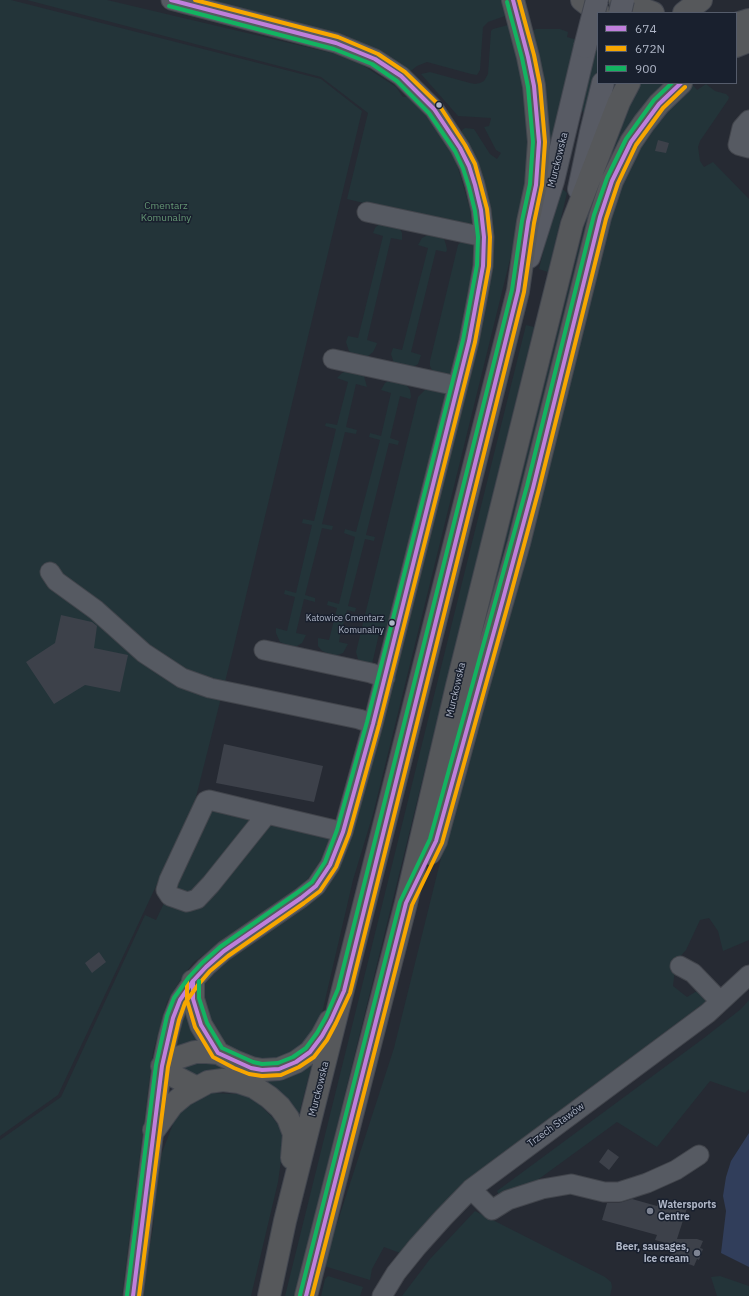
<!DOCTYPE html>
<meta charset="utf-8">
<style>
body{margin:0}
#map{position:relative;width:749px;height:1296px;overflow:hidden;background:#262a33;font-family:"IBM Plex Sans",sans-serif}
canvas{display:block}
.legend{position:absolute;left:597px;top:12px;width:140px;height:72px;box-sizing:border-box;background:#19202e;border:1px solid #555c6b;margin:0;padding:5px 7px;list-style:none;font-size:12px;color:#aeb5c6}
.legend li{display:flex;align-items:center;gap:8px;height:20px}
.legend b{width:20px;border:1px solid #555c6b}
</style>
<div id="map">
<canvas width="749" height="1296"></canvas>
<ul class="legend">
<li><b style="height:5px;background:#c07fdc"></b>674</li>
<li><b style="height:5px;background:#f7a600"></b>672N</li>
<li><b style="height:5px;background:#13b361"></b>900</li>
</ul>
</div>
<script>
const c = document.querySelector('canvas').getContext('2d');
c.lineJoin = 'round';
function fillPath(path, color) { c.fillStyle = color; c.fill(path, 'evenodd'); }
const shape = rows => new Path2D(rows.map(r => 'M' + r).join(''));
function stroke(path, color, width, dash) { c.strokeStyle = color; c.lineWidth = width; c.lineCap = dash ? 'butt' : 'round'; c.setLineDash(dash || []); c.stroke(path); }
function write(font, color, halo, rows, align = 'center') {
  c.font = font + ' "IBM Plex Sans",sans-serif'; c.lineWidth = 3; c.setLineDash([]); c.textBaseline = 'middle'; c.strokeStyle = halo; c.fillStyle = color; for (const [text, x, y, turn = 0] of rows) {
    c.save(); c.translate(x, y); c.rotate((+turn || 0) * Math.PI / 180); c.textAlign = isNaN(turn) ? turn : align; if (halo) c.strokeText(text, 0, 0); c.fillText(text, 0, 0); c.restore();
  }
}
const green = shape([
 [0,0,11,0,321,79,362,111,233,650,194,805,58,1095,0,1136],
 [27,0,107,0,336,54,364,66,396,87,403,97,409,97,435,126,456,161,470,209,472,229,347,199,368,113,321,77],
 [206,0,503,0,504,4,502,5,505,16,488,22,483,27,480,70,477,75,471,74,427,62,417,66,408,73,347,36],
 [508,25,510,36,513,36,521,65,529,134,525,194,517,231,373,814,353,880,319,1026,303,1046,272,1063,226,1049,207,1024,202,988,206,980,218,965,324,889,484,298,461,134,462,130,465,128,474,129,490,154,497,159,501,153,496,150,484,127,489,126,491,119,491,118,458,116,421,74,430,72,470,83,475,84,480,83,484,81,488,74,491,31,493,29],
 [536,29,560,29,568,32,567,37,577,40,548,158,530,32],
 [598,36,598,68,586,116,579,106],
 [635,83,667,83,640,113,492,599,491,597,596,179],
 [706,84,715,91,726,94,729,97,728,100,700,141,698,147,700,161,704,167,713,162,749,199,749,940,723,951,718,931,709,918,700,920,686,950,676,961,673,986,687,997,697,991,708,1000,479,1171,464,1184,400,1253,384,1247,372,1269,370,1280,324,1266,332,1239,394,1048,472,733,591,283,622,179,650,131,685,91,693,85,697,90],
 [559,186,567,193,548,272,539,269],
 [379,224,399,227,402,233,402,240,391,238,367,340,377,343,376,346,373,352,367,357,355,356,349,351,346,342,348,336,358,338,383,236,373,233,375,228],
 [430,234,441,237,444,239,446,245,447,250,446,252,436,250,411,352,421,355,418,364,412,368,394,363,391,354,393,348,402,350,428,248,418,245,422,238],
 [462,241,476,244,475,275,453,373,447,376,434,374,430,366,430,361,457,249,458,245],
 [526,325,534,327,316,1211,294,1296,285,1296],
 [348,370,362,374,364,376,367,387,356,384,346,427,357,430,356,434,345,432,322,524,333,526,332,530,322,528,305,595,315,598,315,602,304,599,296,633,306,635,302,643,297,646,292,647,280,642,276,633,276,628,287,631,295,597,284,594,285,590,296,593,312,525,302,523,303,519,314,521,336,429,325,426,326,423,337,425,348,382,337,378,342,373],
 [390,380,406,384,410,390,411,397,410,399,400,396,390,438,399,441,398,445,389,443,366,535,375,537,374,541,365,539,348,606,356,608,355,612,347,610,340,636,339,642,348,644,343,653,335,656,322,651,318,646,318,638,329,640,337,608,327,605,328,601,339,604,355,537,344,533,345,529,356,532,380,440,369,437,370,433,381,436,391,393,381,390,385,383],
 [426,389,430,389,444,392,446,395,388,636,379,634,372,664,360,661,358,659,356,652,418,397],
 [206,808,254,818,198,893,176,893,174,880],
 [268,823,330,837,330,840,325,852,314,871,306,881,297,890,233,932,193,963,179,982,167,1002,153,1052,122,1296,0,1296,0,1140,61,1097,145,915,156,920,165,901,187,908],
 [749,1000,749,1089,745,1093,710,1081,657,1147,617,1122,532,1184,499,1195,497,1191,704,1038,741,1009],
 [187,1010,205,1044,173,1049,176,1036],
 [210,1060,222,1067,222,1070,208,1075,187,1077,181,1065],
 [312,1064,298,1118,267,1085,261,1076],
 [210,1093,238,1094,248,1097,259,1104,273,1118,279,1126,282,1136,283,1146,278,1182,251,1296,143,1296,147,1261,153,1228,155,1199,161,1155,173,1124,170,1122,182,1110,191,1103],
 [475,1211,605,1277,611,1282,612,1287,610,1296,402,1296,430,1259],
 [328,1276,363,1287,360,1296,321,1296,325,1279],
 [720,1276,749,1286,749,1296,717,1296,711,1277]
]);
const water = shape([
 [749,1133,749,1267,721,1253,726,1211,723,1196,726,1177,731,1161]
]);
const building = shape([
 [658,140,669,143,666,153,655,151],
 [61,615,92,622,97,626,94,648,128,655,120,692,85,685,54,704,26,662,55,643],
 [224,744,323,766,314,802,216,783],
 [99,952,106,962,92,973,85,963],
 [608,1149,619,1157,609,1170,599,1162],
 [632,1199,657,1206,659,1199,687,1208,677,1239,697,1239,703,1241,700,1248,703,1249,699,1260,697,1259,694,1266,670,1257,674,1245,655,1240,657,1235,602,1220,607,1203,619,1203]
]);
const minor = shape([
 [749,120,742,128,738,145,749,148],
 [367,212,484,237],
 [333,359,457,386],
 [50,572,56,581,96,610,144,653,182,678,210,688,359,719,373,724],
 [264,650,371,673,385,678],
 [267,814,211,884,197,899,187,902,170,896,166,890,169,880,204,805,206,801,209,800,267,814,343,832],
 [680,966,693,973,720,1001],
 [471,1189,492,1210,508,1200,542,1189,571,1184,604,1192,619,1192,647,1183,676,1170,699,1155],
 [133,1296,162,1066,168,1037,173,1018,180,1000,193,981,206,967,224,951,301,898,316,886,330,865,343,832,373,724,469,341,478,294,483,266,484,237,481,210,475,185,469,166,460,148,434,109,401,76,375,59,336,43,171,0],
 [382,1296,396,1273,417,1247,443,1218,471,1189,708,1013,749,975]
]);
const major = shape([
 [579,189,591,132,603,83],
 [529,257,553,181,585,47]
]);
const highway = shape([
 [582,0,599,13],
 [620,0,653,13],
 [684,13,701,0],
 [736,24,749,20],
 [736,46,749,41],
 [430,853,436,841,477,690,519,543,600,217,612,181,631,142,644,123,659,104,681,83],
 [193,981,193,999,201,1025,218,1053],
 [197,1088,172,1075,162,1066,177,1058,195,1052,207,1052,218,1053,236,1062,251,1068,262,1070,279,1069,296,1062,310,1052,322,1036,330,1021],
 [154,1130,172,1105,184,1095,197,1088,208,1082,223,1080,239,1082,254,1087,269,1097,280,1107,288,1118,294,1134,292,1158],
 [269,1296,285,1221,518,291,528,222,536,185,539,142,534,86,528,57,513,0],
 [306,1296,406,903,457,686,572,224,619,102,629,83]
]);
const majorBridge = shape([
 [620,13,623,0],
 [585,47,597,0]
]);
const bus1 = shape([
 [193,981,193,999,201,1025,218,1053,251,1068,262,1070,279,1069,296,1062,310,1052,322,1036,331,1020,344,991,518,291,528,222,536,185,539,142,534,86,528,57,513,0],
 [133,1296,162,1066,173,1018,180,1000,193,981,206,967,224,951,301,898,316,886,330,865,343,832,373,724,469,341,483,266,484,237,481,210,475,185,469,166,460,148,434,109,401,76,375,59,336,43,171,0],
 [306,1296,406,903,436,841,503,599,533,488,600,217,612,181,631,142,659,104,681,83]
]);
const bus2 = shape([
 [187,981,187,1000,195,1027,213,1057,234,1068,249,1074,262,1076,281,1075,299,1067,314,1057,327,1040,336,1023,350,993,524,292,534,223,542,185,545,142,540,85,534,55,519,0],
 [139,1296,168,1067,179,1020,185,1003,198,985,210,971,228,956,304,903,320,891,336,867,349,834,379,725,475,342,489,266,490,237,487,209,475,164,465,145,439,105,405,72,378,54,338,37,195,0],
 [312,1296,412,905,442,843,509,601,539,489,606,219,618,183,636,145,663,108,685,87]
]);
const bus3 = shape([
 [199,981,199,998,207,1023,222,1048,253,1062,262,1064,278,1063,293,1057,306,1048,317,1033,326,1017,338,989,512,290,522,221,530,184,533,142,528,87,522,58,507,2],
 [127,1295,156,1065,167,1016,174,998,189,977,202,963,220,947,297,893,312,882,325,862,337,830,367,722,463,340,477,265,478,237,475,211,469,187,463,168,455,151,429,113,397,81,372,64,334,49,169,6],
 [300,1295,400,902,430,839,527,486,594,215,607,178,626,139,654,100,672,83]
]);
const markers = [
 [439,105,3.5,"#aeb5c6"],
 [392,623,3.5,"#aeb5c6"],
 [650,1211,4,"#7e8493"],
 [697,1253,4,"#7e8493"]
];
const busNames = [
 ["Katowice Cmentarz",384,618],
 ["Komunalny",384,630]
];
const streetNames = [
 ["Murckowska",558,160,-76],
 ["Murckowska",456,690,-77],
 ["Murckowska",319,1089,-76],
 ["Trzech Stawów",556,1125,-36]
];
const parkNames = [
 ["Cmentarz",166,206],
 ["Komunalny",166,218]
];
const poiNames = [
 ["Watersports",658,1205],
 ["Centre",658,1217],
 ["Beer, sausages,",689,1247,"right"],
 ["ice cream",689,1259,"right"]
];
fillPath(green, '#233439');
fillPath(water, '#313e5b');
fillPath(building, '#3d414a');
stroke(minor, '#42454c', 21);
stroke(major, '#434750', 24);
stroke(highway, '#42464f', 24);
stroke(minor, '#565a62', 19);
stroke(major, '#585b64', 22);
stroke(highway, '#56585b', 22);
stroke(majorBridge, '#434750', 24, []);
stroke(majorBridge, '#585b64', 22);
stroke(bus1, '#c07fdc', 4);
stroke(bus2, '#f7a600', 4);
stroke(bus3, '#13b361', 4);
for (const [x, y, r, color] of markers) { const dot = new Path2D(); dot.arc(x, y, r, 0, 2 * Math.PI); c.fillStyle = color; c.fill(dot); stroke(dot, '#19202e', 1.5); }
write('9px', '#aeb5c6', '#19202e', busNames, 'right');
write('10px', '#aeb5c6', '#19202e', streetNames);
write('10px', '#659774', '#19202e', parkNames);
write('bold 10px', '#aeb5c6', '#19202e', poiNames, 'left');
</script>
